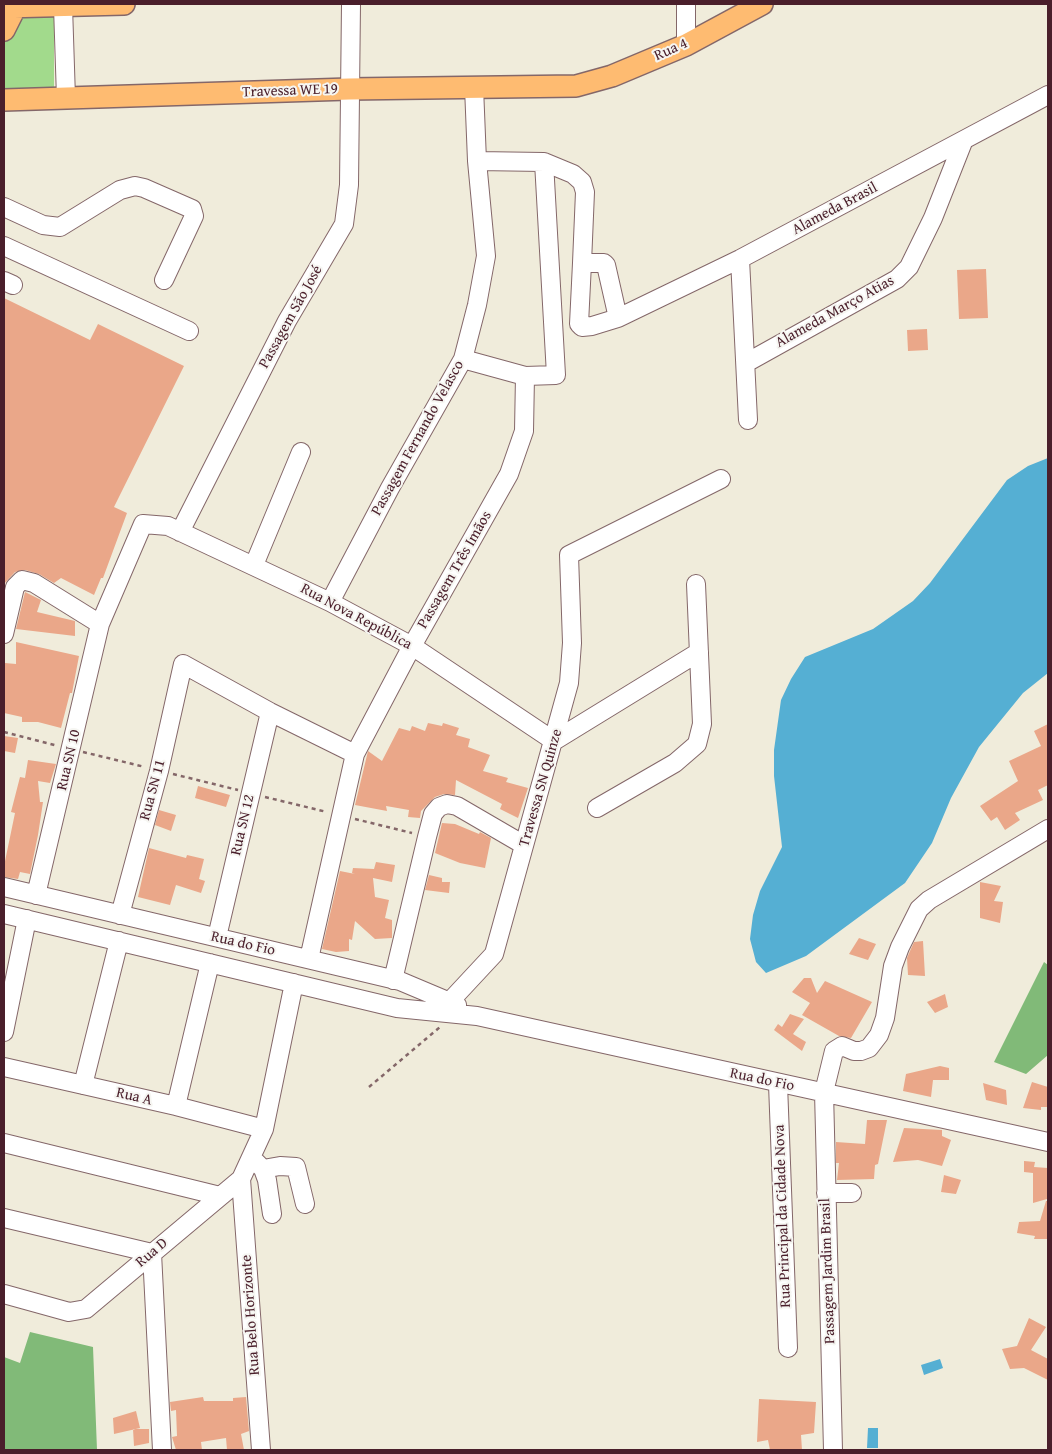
<!DOCTYPE html>
<meta charset="utf-8">
<style>
body{margin:0}
#map{position:relative;width:1052px;height:1454px;overflow:hidden;background:#f0ecdb;font-family:"Gentium Book Plus",serif}
canvas{display:block}
.frame{position:absolute;inset:0;border:5px solid #4a1f2b;pointer-events:none}
</style>
<div id="map">
<canvas width="1052" height="1454"></canvas>
<div class="frame"></div>
</div>
<script>
const c = document.querySelector('canvas').getContext('2d');
c.lineJoin = 'round';
function fillPath(path, color) { c.fillStyle = color; c.fill(path, 'evenodd'); }
const shape = rows => new Path2D(rows.map(r => 'M' + r).join(''));
function stroke(path, color, width, dash) { c.strokeStyle = color; c.lineWidth = width; c.lineCap = dash ? 'butt' : 'round'; c.setLineDash(dash || []); c.stroke(path); }
function write(font, color, halo, rows, align = 'center') {
  c.font = font + ' "Gentium Book Plus",serif'; c.lineWidth = 4; c.setLineDash([]); c.textBaseline = 'middle'; c.strokeStyle = halo; c.fillStyle = color; for (const [text, x, y, turn = 0] of rows) {
    c.save(); c.translate(x, y); c.rotate((+turn || 0) * Math.PI / 180); c.textAlign = isNaN(turn) ? turn : align; if (halo) c.strokeText(text, 0, 0); c.fillText(text, 0, 0); c.restore();
  }
}
const green = shape([
 [20,12,54,12,54,88,4,88,4,44]
]);
const forest = shape([
 [1044,962,1048,965,1048,1055,1026,1074,994,1062],
 [30,1332,93,1347,97,1450,4,1450,4,1357,20,1363]
]);
const water = shape([
 [1048,458,1048,673,1023,693,979,747,951,798,932,843,905,883,806,956,766,973,756,962,750,939,753,915,760,891,782,847,774,776,774,750,781,700,791,679,805,657,873,629,913,601,930,583,1007,480,1028,466],
 [940,1359,943,1368,924,1375,921,1365],
 [868,1428,878,1428,878,1448,867,1448]
]);
const building = shape([
 [986,269,988,318,959,319,957,270],
 [4,298,90,340,98,324,184,366,114,507,127,513,103,578,101,578,94,595,61,578,54,583,39,574,25,570,15,572,4,584],
 [927,329,928,350,908,351,907,330],
 [25,592,41,600,37,612,75,621,75,636,16,629],
 [16,642,79,656,72,693,70,693,61,728,38,722,22,722,22,717,4,713,4,669,5,663,16,664],
 [428,723,442,726,443,723,459,728,456,735,470,739,468,747,490,755,483,771,508,778,506,782,528,788,518,818,500,809,502,804,456,780,455,795,444,794,435,797,421,811,420,818,408,817,409,810,386,806,387,811,355,805,368,751,382,761,399,728,410,731,412,726,425,731],
 [1048,724,1048,785,1038,790,1043,800,1015,813,1020,820,1005,830,997,817,991,821,980,806,1018,781,1009,761,1041,746,1034,731],
 [4,736,18,738,15,753,4,751],
 [28,760,56,764,50,783,38,781,40,802,43,802,38,835,30,874,20,872,18,879,4,877,4,866,15,813,11,812,20,777,25,778],
 [198,786,230,795,226,807,195,798],
 [159,810,176,815,171,831,155,825],
 [442,823,455,824,479,834,480,832,491,838,485,868,460,863,435,853],
 [149,848,186,858,187,855,204,859,199,879,205,881,201,893,176,885,170,905,138,897],
 [376,862,395,865,392,882,373,878,375,897,389,900,385,918,392,920,392,938,375,939,355,921,352,940,349,939,349,951,336,952,322,949,340,871,355,874,352,873,353,868,374,869],
 [429,875,442,878,442,882,450,882,449,893,425,890],
 [980,882,1001,886,994,901,1003,902,1000,923,980,918],
 [859,938,876,944,868,960,849,954],
 [923,941,925,976,908,975,907,958,910,951,914,942],
 [804,978,811,978,817,993,825,981,872,1002,851,1038,839,1036,802,1015,810,1003,792,992],
 [945,994,948,1007,935,1013,927,1002],
 [790,1014,804,1019,793,1034,806,1042,802,1051,774,1030,778,1024,782,1027],
 [940,1066,949,1068,949,1080,933,1080,931,1097,903,1091,906,1074],
 [1032,1082,1048,1087,1048,1107,1041,1107,1041,1110,1023,1108],
 [983,1083,1006,1090,1007,1105,986,1100],
 [867,1120,887,1120,878,1164,875,1165,874,1179,837,1180,839,1163,836,1163,836,1142,865,1144],
 [904,1128,942,1130,942,1136,951,1140,942,1166,918,1160,893,1162],
 [1024,1161,1035,1162,1034,1167,1048,1168,1047,1199,1033,1203,1033,1173,1024,1172],
 [944,1175,961,1180,956,1194,941,1192],
 [1046,1201,1048,1201,1048,1239,1034,1239,1035,1236,1017,1233,1019,1222,1040,1221],
 [1029,1318,1046,1327,1031,1350,1048,1359,1048,1380,1024,1368,1010,1369,1002,1349,1017,1346],
 [203,1397,204,1401,233,1401,233,1398,246,1397,249,1431,241,1434,244,1450,227,1450,226,1438,201,1442,202,1450,176,1450,172,1437,177,1436,176,1410,171,1411,170,1402],
 [759,1399,816,1402,814,1433,801,1435,802,1450,770,1450,768,1440,757,1442],
 [136,1411,140,1428,114,1434,113,1418],
 [133,1429,149,1429,149,1443,134,1446]
]);
const path = shape([
 [4,732,58,746],
 [83,752,145,767],
 [173,774,238,790],
 [265,797,327,812],
 [355,819,412,833],
 [369,1087,440,1027]
]);
const minor = shape([
 [686,4,686,45],
 [63,6,66,98],
 [477,161,544,162,573,174,582,182,585,192,582,263,604,263,606,265,618,318],
 [4,207,43,225,60,227,120,190,135,186,144,188,192,209,194,216,164,280],
 [4,246,189,331],
 [740,259,748,420],
 [582,263,579,324,582,327,592,326,618,318,740,259,1048,95],
 [4,281,13,285],
 [463,359,525,376,556,375,544,162],
 [746,363,897,279,909,267,933,218,963,142],
 [180,532,287,321,344,224,349,185,351,4],
 [254,565,301,452],
 [330,602,390,488,463,359,477,305,486,256,477,161,474,87],
 [4,634,15,587,22,580,34,583,100,624],
 [554,741,699,652],
 [597,808,675,763,697,744,702,724,696,584],
 [4,887,400,981,457,1005],
 [36,895,100,624,143,524,168,526,330,602,412,646,554,741],
 [4,914,397,1008,477,1016,1048,1142],
 [120,915,159,771,183,664,270,712,355,754],
 [217,937,270,712],
 [309,959,355,754,412,646,509,474,524,431,525,376],
 [393,980,427,837,433,814,439,807,447,804,457,806,524,845],
 [440,1012,494,954,569,683,572,643,569,555,721,479],
 [4,1032,27,919],
 [4,1067,176,1106,264,1129],
 [778,1084,788,1348],
 [83,1085,119,941],
 [176,1106,210,963],
 [4,1143,220,1196],
 [256,1162,263,1169,267,1180,272,1214],
 [263,1169,280,1166,296,1167,305,1204],
 [241,1179,261,1450],
 [826,1193,852,1193],
 [4,1218,152,1253,162,1450],
 [4,1294,69,1312,86,1309,241,1179,264,1129,294,983],
 [833,1450,824,1092,834,1051,842,1046,854,1051,861,1051,869,1048,879,1035,885,1018,893,966,900,947,919,909,929,900,1048,829]
]);
const major = shape([
 [4,7,124,4],
 [4,30,17,4],
 [4,100,349,89,576,86,612,76,686,45,762,4]
]);
const streetNames = [
 ["Rua 4",671,50,-24],
 ["Travessa WE 19",290,91,-2],
 ["Alameda Brasil",835,209,-28],
 ["Alameda Março Atias",835,312,-29],
 ["Passagem São José",291,317,-61],
 ["Passagem Fernando Velasco",418,438,-61],
 ["Passagem Três Imãos",455,570,-60],
 ["Rua Nova República",356,617,28],
 ["Rua SN 10",69,760,-77],
 ["Travessa SN Quinze",541,788,-74],
 ["Rua SN 11",153,790,-75],
 ["Rua SN 12",243,825,-77],
 ["Rua do Fio",243,944,13],
 ["Rua do Fio",762,1080,12],
 ["Rua A",134,1097,13],
 ["Rua Principal da Cidade Nova",783,1216,-92],
 ["Rua D",152,1253,-40],
 ["Passagem Jardim Brasil",828,1271,-92],
 ["Rua Belo Horizonte",251,1315,-94]
];
fillPath(green, '#a2da8c');
fillPath(forest, '#81ba78');
fillPath(water, '#55afd3');
fillPath(building, '#eaa789');
stroke(minor, '#846769', 20);
stroke(major, '#846769', 24);
stroke(path, '#846769', 2.5, [4, 4]);
stroke(minor, '#fff', 18);
stroke(major, '#febb71', 21);
write('15px', '#4a1f2b', '#f6f6f2', streetNames);
</script>
